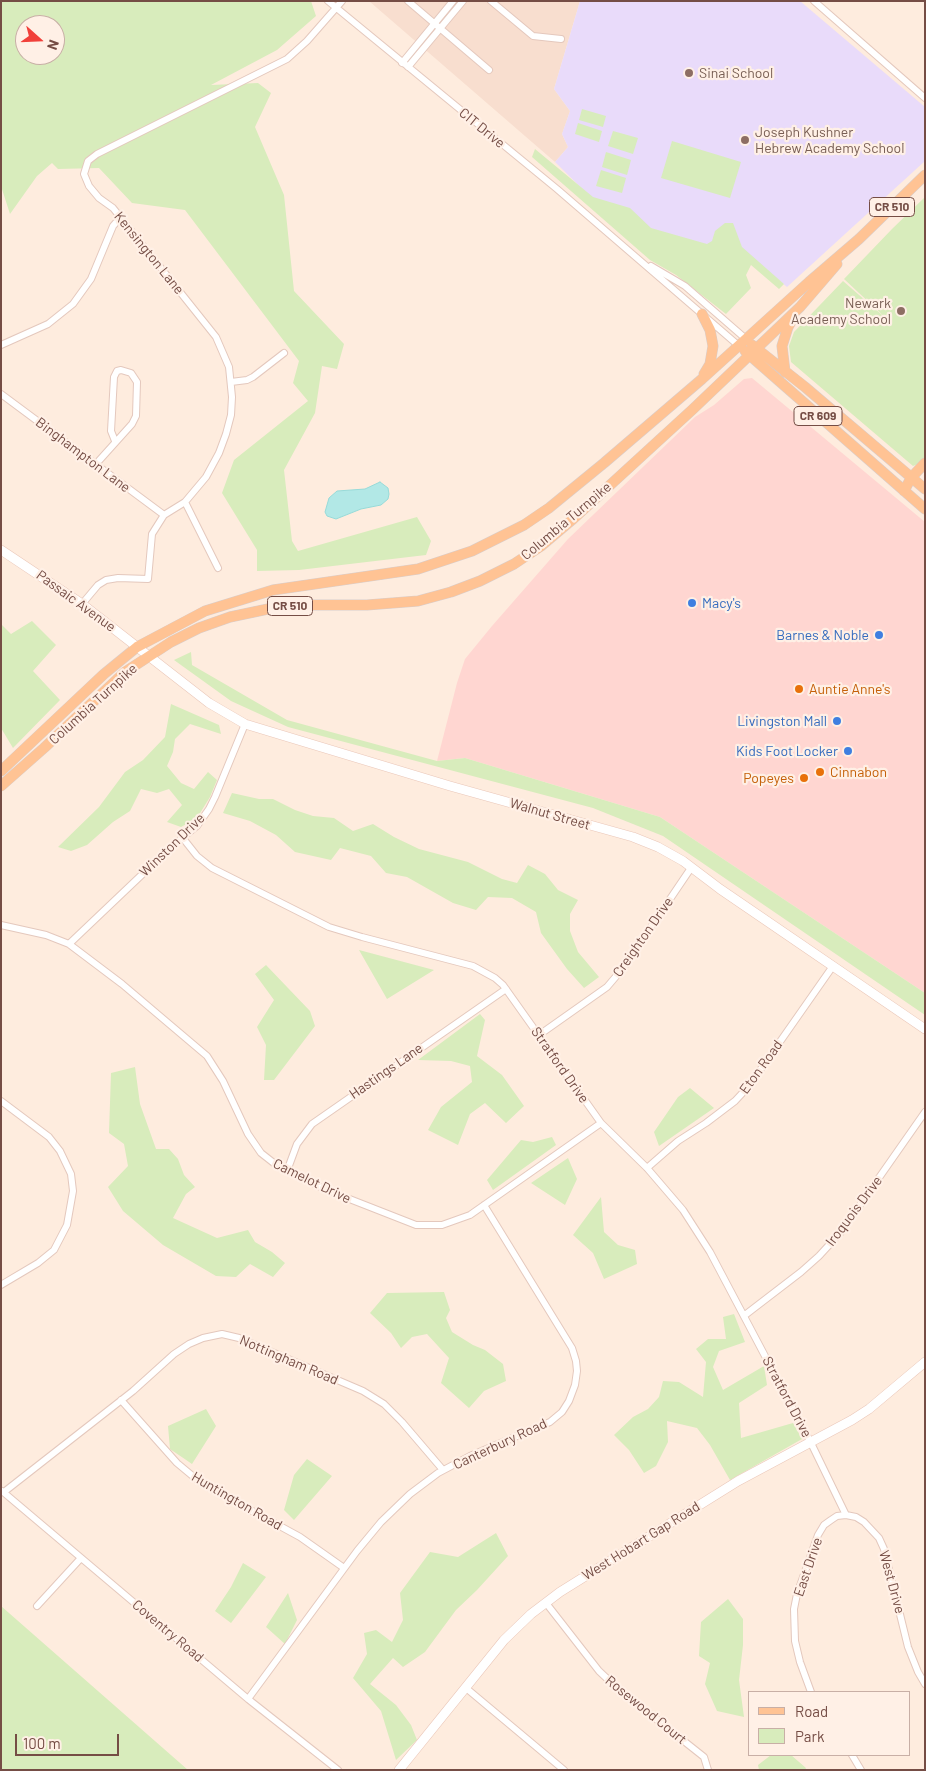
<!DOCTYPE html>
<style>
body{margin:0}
#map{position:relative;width:926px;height:1771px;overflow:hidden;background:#feecde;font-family:Barlow,sans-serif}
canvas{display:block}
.frame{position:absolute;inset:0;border:2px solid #754d45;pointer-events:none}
.legend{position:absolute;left:748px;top:1691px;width:162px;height:65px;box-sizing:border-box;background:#fff0e6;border:1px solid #c8afa6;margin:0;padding:6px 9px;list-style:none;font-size:15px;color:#754d45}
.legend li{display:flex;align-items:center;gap:10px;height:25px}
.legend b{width:25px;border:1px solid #c8afa6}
.north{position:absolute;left:15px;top:15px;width:50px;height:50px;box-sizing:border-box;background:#fff0e6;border:1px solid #c8afa6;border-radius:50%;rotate:110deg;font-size:14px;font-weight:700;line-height:20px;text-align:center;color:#754d45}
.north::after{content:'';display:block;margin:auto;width:18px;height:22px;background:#f1403a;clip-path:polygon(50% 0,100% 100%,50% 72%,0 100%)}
.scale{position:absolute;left:15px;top:1734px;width:104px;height:22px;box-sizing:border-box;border:2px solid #754d45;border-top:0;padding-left:6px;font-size:15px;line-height:18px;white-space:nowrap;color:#754d45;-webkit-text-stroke:4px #fff0e6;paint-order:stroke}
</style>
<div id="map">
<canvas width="926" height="1771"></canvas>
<div class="frame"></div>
<ul class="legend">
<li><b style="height:6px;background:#ffc394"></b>Road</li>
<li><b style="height:14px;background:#d8ecbc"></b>Park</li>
</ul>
<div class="north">N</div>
<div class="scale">100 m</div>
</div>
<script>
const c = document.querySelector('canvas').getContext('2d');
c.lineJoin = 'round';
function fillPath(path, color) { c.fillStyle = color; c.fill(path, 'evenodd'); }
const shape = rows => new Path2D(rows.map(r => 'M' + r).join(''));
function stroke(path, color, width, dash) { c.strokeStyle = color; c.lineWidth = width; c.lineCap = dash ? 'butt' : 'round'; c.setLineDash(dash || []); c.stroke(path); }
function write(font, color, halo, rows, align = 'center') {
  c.font = font + ' Barlow,sans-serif'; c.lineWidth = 4.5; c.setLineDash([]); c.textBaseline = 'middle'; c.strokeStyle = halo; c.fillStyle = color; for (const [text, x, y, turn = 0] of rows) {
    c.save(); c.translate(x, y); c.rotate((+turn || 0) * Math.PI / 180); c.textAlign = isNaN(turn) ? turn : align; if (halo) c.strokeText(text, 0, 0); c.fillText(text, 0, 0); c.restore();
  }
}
const residential = shape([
 [369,1,580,1,554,89,570,111,562,134,568,147,555,162]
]);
const commercial = shape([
 [752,378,925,522,925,993,660,817,465,758,437,761,457,683,465,659,492,626,568,539,695,417,714,405,744,379]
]);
const education = shape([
 [580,1,800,1,925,107,925,161,787,287,744,251,651,257,555,162,568,147,562,134,570,111,554,89]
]);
const green = shape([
 [1,1,311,1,316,16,277,50,211,85,258,83,271,93,255,127,284,195,294,291,344,344,337,369,322,366,315,413,284,470,292,541,298,551,417,517,431,541,426,555,299,570,257,571,257,550,222,493,234,460,308,401,293,383,299,361,185,210,132,203,99,168,58,169,52,163,37,176,10,214,1,186],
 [25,25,55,25,55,55,25,55],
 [582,109,606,116,603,127,579,120],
 [578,123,602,131,599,142,575,134],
 [613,131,638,138,633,154,608,146],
 [672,141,741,162,730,198,661,178],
 [535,149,593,197,630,208,651,228,707,244,712,241,715,231,725,223,733,223,742,247,784,284,779,289,751,265,746,275,751,288,726,314,676,275,650,260,532,157],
 [606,152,631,160,627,175,602,167],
 [601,170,626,178,622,193,596,186],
 [925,197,925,461,913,466,791,362,789,346,794,332,843,281,889,321,844,279,892,229],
 [32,621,56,645,33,671,60,700,13,748,1,728,1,624,11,634],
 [191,652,192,665,287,720,437,761,465,758,660,817,925,993,925,1015,663,836,593,808,288,727,231,701,174,660],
 [171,704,219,725,221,734,190,724,175,739,173,752,167,766,181,783,194,789,208,772,217,780,210,797,197,818,181,827,167,822,182,805,169,789,157,793,141,789,130,811,113,822,87,845,71,851,58,847,99,807,125,772,143,760,165,737],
 [232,793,259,799,273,799,295,810,313,816,334,818,353,831,373,824,394,837,419,849,468,862,502,879,517,883,528,865,545,874,558,890,578,900,570,914,570,931,578,952,599,977,584,988,567,969,541,933,536,912,512,898,488,897,476,910,453,903,407,877,386,873,371,856,340,848,331,860,295,852,276,835,250,821,223,813],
 [359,950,434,970,387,999],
 [266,965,310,1011,315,1026,274,1080,264,1080,266,1045,257,1027,274,1000,255,974],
 [480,1014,485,1020,477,1056,502,1075,524,1106,506,1123,485,1103,470,1114,458,1145,428,1130,441,1107,472,1082,470,1066,451,1061,418,1060],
 [135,1067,140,1104,156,1149,169,1149,178,1159,184,1175,195,1187,186,1194,173,1218,217,1238,248,1230,255,1242,272,1252,285,1263,273,1277,250,1264,236,1277,216,1276,163,1245,123,1211,108,1187,128,1166,124,1144,109,1133,111,1073],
 [690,1088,714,1108,659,1146,654,1132,678,1097],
 [552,1137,556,1145,493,1190,487,1180,521,1140,533,1142],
 [568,1158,577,1179,565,1205,531,1183],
 [601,1197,604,1232,618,1245,635,1250,637,1264,604,1279,593,1253,573,1235],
 [444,1292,450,1310,446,1318,452,1332,473,1345,485,1350,503,1364,506,1381,484,1391,469,1408,441,1383,449,1358,427,1334,412,1337,401,1348,391,1333,370,1313,387,1293],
 [734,1314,745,1342,719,1351,713,1367,723,1390,764,1366,767,1385,739,1403,741,1438,793,1423,802,1439,730,1480,710,1445,697,1428,667,1421,668,1442,656,1466,644,1473,629,1450,614,1435,633,1417,648,1409,659,1397,663,1381,679,1382,703,1397,706,1362,696,1349,708,1339,726,1339,723,1317],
 [206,1409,216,1426,192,1464,170,1449,168,1426],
 [307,1459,332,1476,294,1520,284,1510,294,1475],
 [496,1533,508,1556,477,1590,456,1610,425,1652,403,1667,393,1658,370,1684,396,1705,411,1725,417,1740,396,1760,381,1711,353,1678,367,1654,364,1633,376,1630,392,1642,403,1620,400,1593,430,1552,458,1557],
 [243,1563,266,1577,231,1623,215,1611,231,1587],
 [288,1593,297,1620,285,1644,266,1627],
 [728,1599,743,1619,743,1645,739,1680,744,1717,717,1711,705,1684,710,1663,699,1656,701,1622],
 [1,1606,188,1770,1,1770],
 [771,1755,791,1755,806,1768,805,1770,759,1770,758,1765]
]);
const water = shape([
 [380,482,388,488,389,494,388,499,381,505,361,509,336,519,327,516,325,512,329,498,337,491,365,489,380,482]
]);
const street = shape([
 [328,1,557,189,739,346],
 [408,1,489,70],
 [491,1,533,36,561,39],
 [814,1,925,98],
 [402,63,453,1],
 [408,67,463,1],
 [651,266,685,286,746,339],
 [1,345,48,324,73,304,91,279,113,226,120,218],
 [231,382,247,380,253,377,284,353],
 [1,394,164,515],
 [96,464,132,424,136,416,137,382,131,373,121,370,117,371,114,377,111,431,115,441],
 [185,502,218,568],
 [82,604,98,585,106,580,118,578,148,579,152,534,164,515,185,502,206,477,219,453,226,434,231,415,232,397,229,367,216,337,113,208,99,198,89,186,84,174,88,161,97,154,287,59,307,41,342,1],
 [182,837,197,856,212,868,329,927,362,937,473,966,495,978,503,985,601,1123,647,1168,683,1210,710,1252,811,1443,846,1515],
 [1,925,46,935,69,944,122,984,207,1056,223,1081,248,1134,261,1153,275,1164,324,1189,416,1225,442,1225,470,1215,601,1123],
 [69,944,171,847,197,826,209,809,215,797,245,724],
 [539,1035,607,987,624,967,691,868],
 [1,1101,49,1137,60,1151,71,1174,73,1191,67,1225,54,1250,38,1263,1,1285],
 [647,1168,678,1141,706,1123,735,1101,749,1086,833,966],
 [287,1171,297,1144,312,1124,506,989],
 [745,1315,801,1272,819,1256,841,1232,925,1112],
 [121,1400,177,1463,201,1483,300,1537,344,1568],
 [2,1491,248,1699,338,1770],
 [4,1492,133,1391,174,1354,189,1344,203,1338,222,1334,239,1338,363,1391,384,1404,402,1422,443,1470],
 [546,1603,599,1671,617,1688,704,1757,708,1770],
 [37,1606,81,1558],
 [466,1688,564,1770],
 [811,1692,800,1662,795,1641,794,1609,797,1594,818,1535,824,1525,831,1520,837,1516,846,1515,856,1517,864,1522,879,1538,884,1549,908,1647,918,1672,925,1684],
 [248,1699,357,1551,381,1522,410,1494,438,1473,470,1456,550,1422,562,1412,569,1401,575,1385,577,1371,576,1361,572,1348,484,1205],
 [852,1755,861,1770]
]);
const secondary = shape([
 [1,550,82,604,209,703,245,724,450,786,633,837,658,847,683,861,720,889,925,1029],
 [399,1770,504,1640,531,1614,560,1592,738,1481,852,1420,869,1409,925,1362]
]);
const primary = shape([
 [702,314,710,330,713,346,710,364,704,374],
 [752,345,805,387,925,489],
 [745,351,925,509],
 [785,372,782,346,788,327,793,318],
 [904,491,911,478,925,463],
 [1,771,104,674,137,647,205,611,273,590,418,569,472,551,524,525,549,508,604,463,702,379,809,282,859,239,925,175],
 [1,786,44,748,125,672,171,642,199,628,230,617,268,609,301,605,367,605,418,601,451,592,480,581,514,564,541,546,573,519,692,410,800,307,837,264]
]);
const markers = [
 [689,73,5,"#8d6e63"],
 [745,140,5,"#8d6e63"],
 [901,311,5,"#8d6e63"],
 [692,603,5,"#3f7fe0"],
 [879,635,5,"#3f7fe0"],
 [799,689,5,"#e8710a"],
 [837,721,5,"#3f7fe0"],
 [848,751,5,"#3f7fe0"],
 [820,772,5,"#e8710a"],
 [804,778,5,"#e8710a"]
];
const shields = [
 [892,207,45],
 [818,416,48],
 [290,606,45]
];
const shieldNames = [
 ["CR 510",892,207],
 ["CR 609",818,416],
 ["CR 510",290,606]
];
const educationNames = [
 ["Sinai School",699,73],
 ["Joseph Kushner",755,132],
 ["Hebrew Academy School",755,148],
 ["Newark",891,303,"right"],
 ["Academy School",891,319,"right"]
];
const streetNames = [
 ["CIT Drive",482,128,39],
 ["Kensington Lane",149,253,51],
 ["Binghampton Lane",83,455,37],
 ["Columbia Turnpike",566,521,-40],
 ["Passaic Avenue",76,601,36],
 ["Columbia Turnpike",93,704,-42],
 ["Walnut Street",550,814,16],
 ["Winston Drive",172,845,-44],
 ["Creighton Drive",643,937,-55],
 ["Stratford Drive",560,1065,55],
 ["Eton Road",761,1067,-54],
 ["Hastings Lane",386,1071,-35],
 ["Camelot Drive",312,1181,26],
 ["Iroquois Drive",854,1211,-53],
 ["Nottingham Road",289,1360,23],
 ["Stratford Drive",787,1397,62],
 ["Canterbury Road",500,1444,-25],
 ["Huntington Road",237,1501,30],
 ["West Hobart Gap Road",641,1541,-32],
 ["East Drive",808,1567,-71],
 ["West Drive",892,1582,75],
 ["Coventry Road",168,1631,40],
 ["Rosewood Court",646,1710,39]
];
const shopNames = [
 ["Macy's",702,603,"left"],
 ["Barnes & Noble",869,635],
 ["Livingston Mall",827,721],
 ["Kids Foot Locker",838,751]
];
const foodNames = [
 ["Auntie Anne's",809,689],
 ["Cinnabon",830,772],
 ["Popeyes",794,778,"right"]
];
fillPath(residential, '#f8decf');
fillPath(commercial, '#ffd6d1');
fillPath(education, '#e9dbfa');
fillPath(green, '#d8ecbc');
fillPath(water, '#b2e8e6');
stroke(water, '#97dad8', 1);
stroke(street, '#e4c8bd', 8);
stroke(secondary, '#eac7b9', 10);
stroke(primary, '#d8cdcb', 11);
stroke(street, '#fff', 6);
stroke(secondary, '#fff', 9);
stroke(primary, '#ffc394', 10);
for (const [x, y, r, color] of markers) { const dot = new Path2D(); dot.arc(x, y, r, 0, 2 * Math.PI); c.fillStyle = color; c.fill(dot); stroke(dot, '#fff0e6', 2); }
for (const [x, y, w] of shields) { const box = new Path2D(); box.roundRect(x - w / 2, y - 9.5, w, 19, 4); c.fillStyle = '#fff0e6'; c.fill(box); stroke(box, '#754d45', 1); }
write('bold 12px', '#754d45', null, shieldNames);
write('14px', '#785e54', '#fff0e6', educationNames, 'left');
write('14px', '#754d45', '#fff0e6', streetNames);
write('14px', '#366cbe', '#fff0e6', shopNames, 'right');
write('14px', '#c56008', '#fff0e6', foodNames, 'left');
</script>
